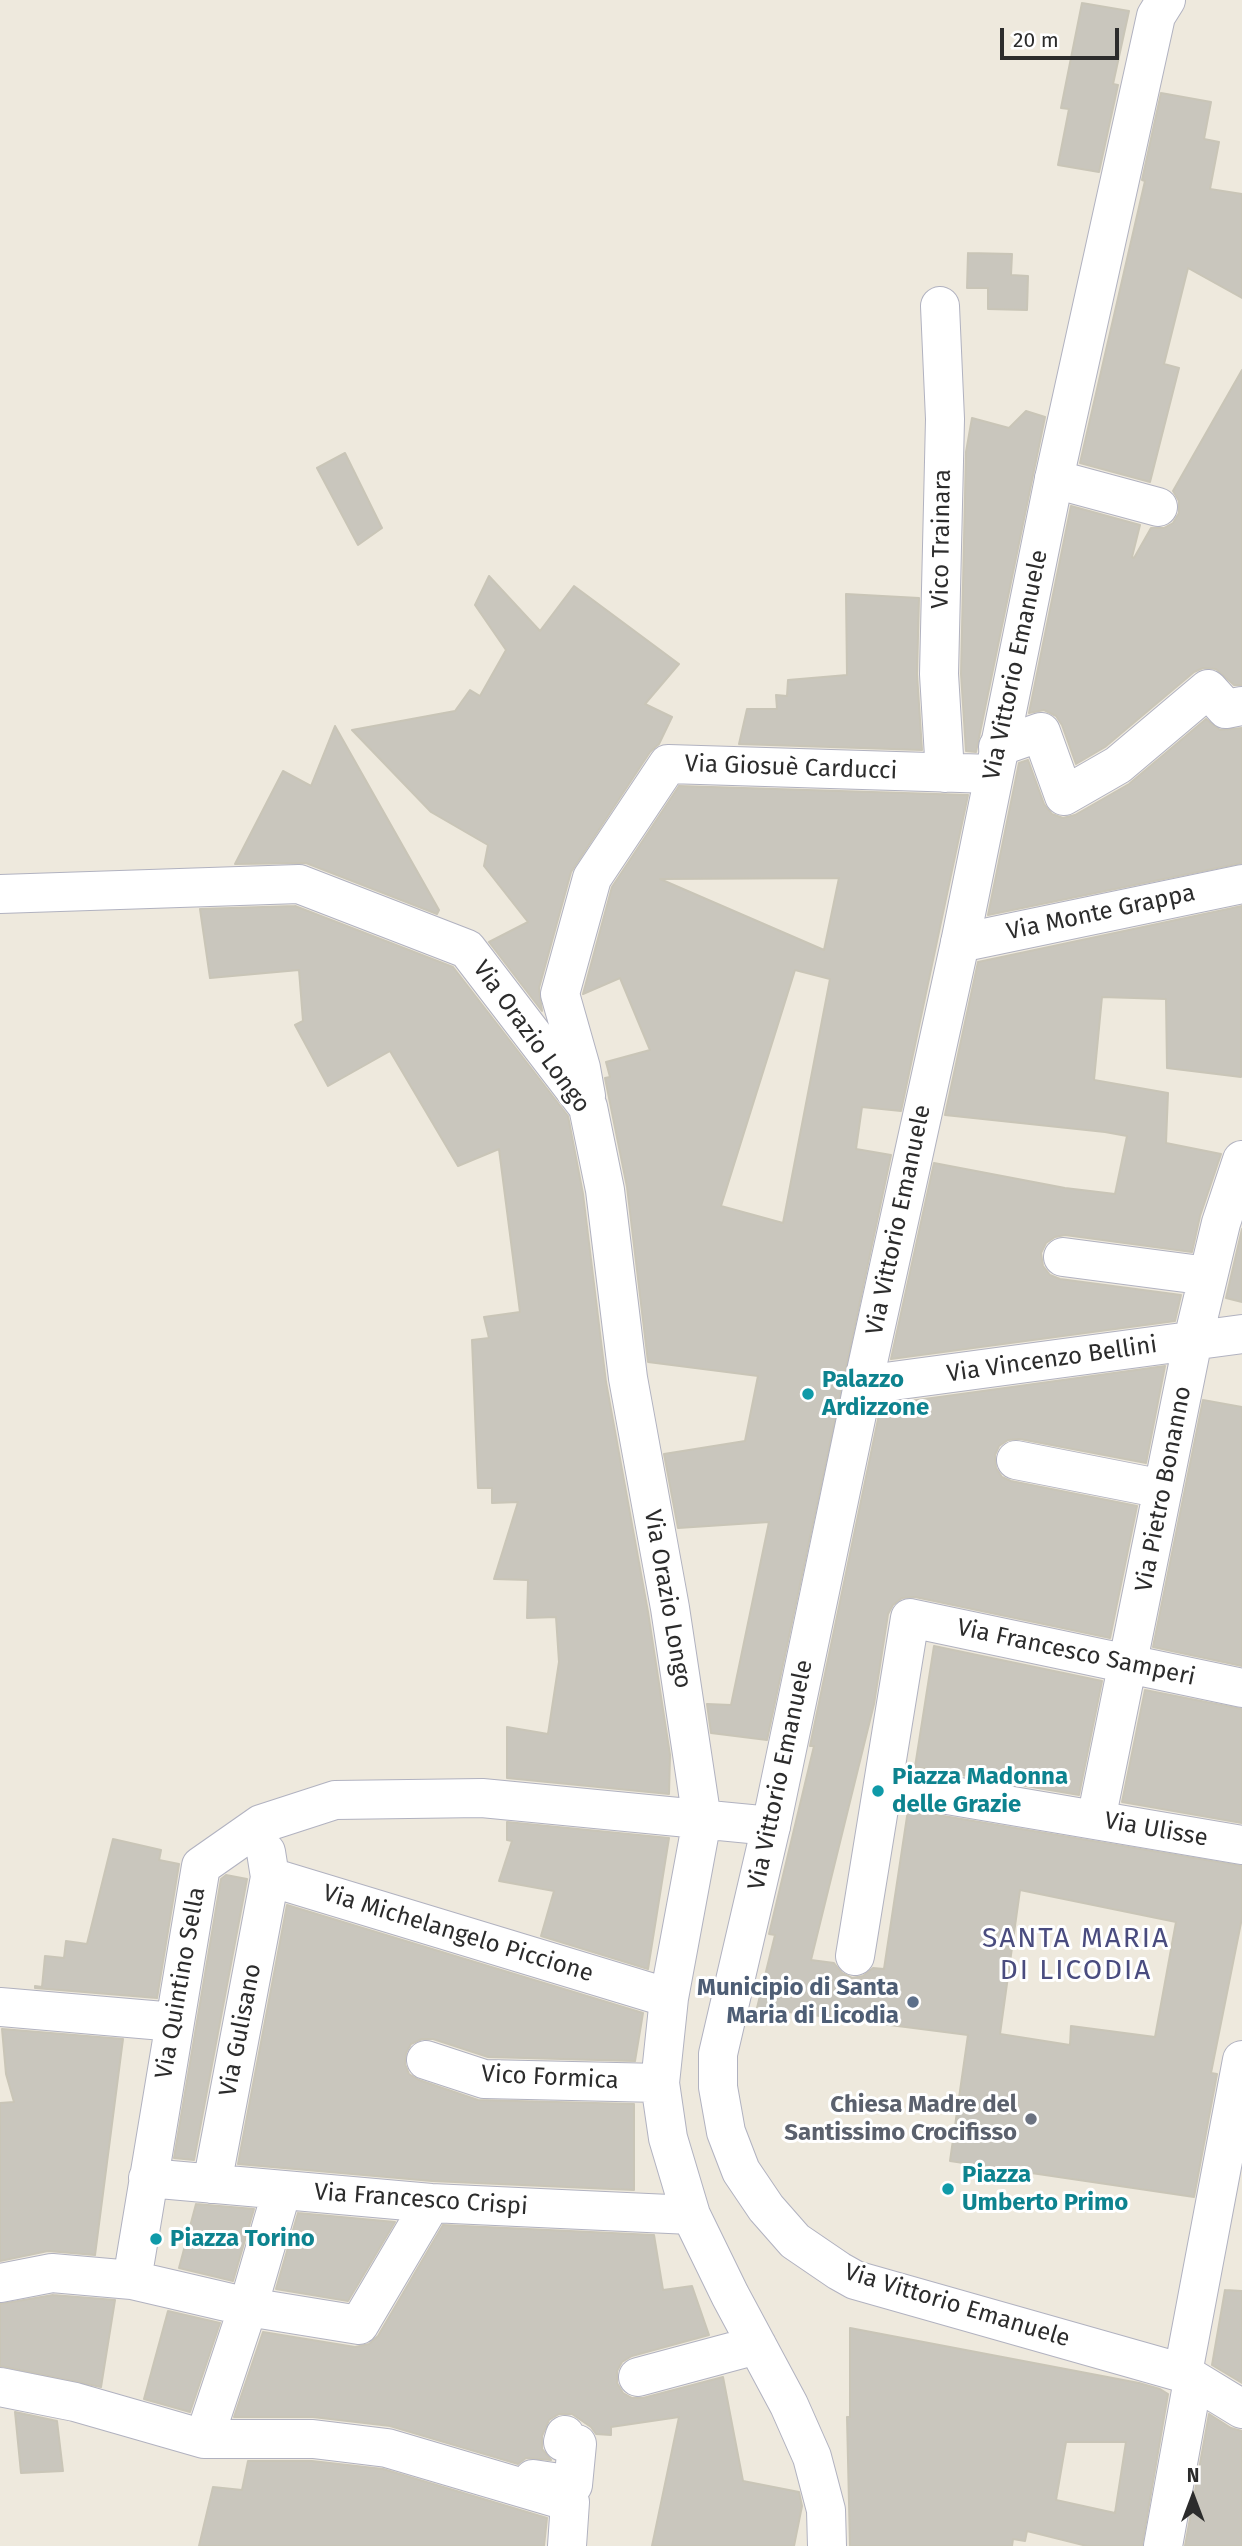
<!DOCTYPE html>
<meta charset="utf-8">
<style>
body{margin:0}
#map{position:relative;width:1242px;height:2546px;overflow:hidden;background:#eee9dd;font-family:"Fira Sans",sans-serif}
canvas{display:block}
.north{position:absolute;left:1158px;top:2462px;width:70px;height:70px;-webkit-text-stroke:5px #fff;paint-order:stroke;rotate:0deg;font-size:19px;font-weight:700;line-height:28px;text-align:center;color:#2c2c2c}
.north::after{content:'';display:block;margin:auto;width:24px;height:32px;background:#2c2c2c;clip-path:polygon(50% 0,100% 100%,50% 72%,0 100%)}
.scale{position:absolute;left:1000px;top:28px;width:119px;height:32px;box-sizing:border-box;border:4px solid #2c2c2c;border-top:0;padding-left:9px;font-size:21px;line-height:24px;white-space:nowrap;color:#2c2c2c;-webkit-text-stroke:5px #fff;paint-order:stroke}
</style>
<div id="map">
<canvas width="1242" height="2546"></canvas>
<div class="north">N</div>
<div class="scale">20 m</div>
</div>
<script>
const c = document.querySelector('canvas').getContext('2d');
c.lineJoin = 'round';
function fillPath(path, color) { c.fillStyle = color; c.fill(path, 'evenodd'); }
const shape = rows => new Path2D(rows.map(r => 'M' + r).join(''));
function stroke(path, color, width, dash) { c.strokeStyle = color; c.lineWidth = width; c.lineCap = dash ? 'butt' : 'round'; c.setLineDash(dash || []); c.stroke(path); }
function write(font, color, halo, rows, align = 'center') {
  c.font = font + ' "Fira Sans",sans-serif'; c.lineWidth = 6; c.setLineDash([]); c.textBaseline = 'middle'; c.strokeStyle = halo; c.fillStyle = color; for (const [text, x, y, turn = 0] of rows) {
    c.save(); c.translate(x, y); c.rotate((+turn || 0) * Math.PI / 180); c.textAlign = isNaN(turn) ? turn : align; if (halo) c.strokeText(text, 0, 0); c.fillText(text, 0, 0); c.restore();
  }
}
const building = shape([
 [1082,3,1129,11,1113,84,1118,85,1099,172,1058,165,1069,109,1061,108,1082,3],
 [1161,93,1211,102,1204,139,1219,142,1210,189,1242,194,1242,298,1188,268,1164,364,1179,368,1150,482,1080,463,1145,181,1142,180,1161,93],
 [968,253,1012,254,1011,275,1028,276,1027,310,988,309,988,288,967,288,968,253],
 [1242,370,1242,685,1234,685,1216,669,1203,668,1194,672,1105,747,1076,764,1062,725,1056,716,1044,710,1029,713,1071,506,1140,525,1132,557,1134,558,1151,528,1164,528,1173,523,1179,513,1179,501,1173,491,1242,370],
 [1026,411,1045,417,976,752,966,751,961,674,966,452,972,418,1009,428,1026,411],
 [345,453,382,528,358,545,317,468,345,453],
 [489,576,540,631,574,586,679,664,645,704,672,717,659,744,650,752,571,872,539,988,542,1011,489,942,528,922,484,866,488,845,431,812,352,730,455,711,470,690,480,696,506,650,475,605,489,576],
 [846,594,919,598,917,674,922,750,739,744,747,709,777,709,776,695,787,696,788,680,847,675,846,594],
 [1206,719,1220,730,1242,728,1242,863,988,915,1019,763,1028,760,1044,804,1052,814,1063,818,1075,815,1129,784,1206,719],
 [335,726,439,910,437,914,306,863,235,864,283,771,311,786,335,726],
 [679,786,968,795,901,1111,862,1107,856,1149,891,1155,767,1740,711,1733,707,1704,731,1705,769,1522,678,1528,664,1454,745,1441,758,1376,648,1362,627,1187,605,1078,610,1077,606,1062,650,1050,620,978,583,994,612,887,679,786],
 [839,878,824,950,660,879,839,878],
 [795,970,830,979,783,1223,721,1206,795,970],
 [295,906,453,967,568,1116,583,1194,606,1382,648,1612,670,1755,669,1794,507,1778,507,1727,548,1734,559,1662,556,1617,527,1618,528,1580,494,1579,518,1502,492,1503,492,1488,478,1488,472,1340,489,1338,484,1317,520,1312,499,1149,458,1166,390,1051,328,1086,295,1025,303,1021,299,970,210,978,200,909,295,906],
 [1242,906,1241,1077,1167,1068,1166,999,1102,997,1094,1080,1168,1093,1166,1143,1221,1154,1200,1216,1192,1252,1065,1235,1055,1237,1046,1243,1041,1253,1043,1266,1050,1275,1060,1279,1181,1295,1175,1321,891,1359,934,1163,1065,1188,1115,1194,1127,1136,1105,1132,945,1115,978,962,1242,906],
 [1242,1229,1242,1302,1226,1298,1242,1229],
 [1165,1366,1146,1463,1020,1439,1008,1440,999,1446,995,1455,996,1468,1002,1477,1011,1481,1137,1506,1110,1638,915,1597,902,1598,893,1605,888,1614,874,1704,811,1960,834,1963,842,1973,852,1978,863,1976,873,1968,884,1969,908,1810,1242,1866,1242,1918,1211,2073,1217,2074,1194,2197,950,2161,968,2035,757,2008,775,1935,769,1934,814,1746,810,1746,881,1405,1165,1366],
 [1020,1890,1176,1922,1155,2037,1071,2026,1070,2045,1000,2034,1020,1890],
 [1203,1400,1242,1407,1242,1666,1153,1647,1203,1400],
 [934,1646,1102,1681,1079,1795,915,1767,934,1646],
 [1145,1690,1242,1709,1242,1823,1122,1802,1145,1690],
 [507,1822,669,1838,648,1969,541,1936,554,1891,499,1881,512,1841,507,1840,507,1822],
 [113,1839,161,1850,159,1860,179,1864,157,1998,35,1988,35,1986,42,1987,45,1956,64,1958,66,1941,87,1944,113,1839],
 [226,1875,247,1879,194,2160,174,2158,221,1879,226,1875],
 [287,1905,643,2013,635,2061,488,2057,433,2039,422,2039,411,2044,406,2053,405,2064,409,2074,419,2080,478,2100,634,2104,634,2190,432,2181,238,2164,287,1905],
 [2,2029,123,2039,95,2255,48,2251,0,2261,0,2103,14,2102,6,2074,2,2029],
 [196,2204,254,2209,233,2281,179,2268,196,2204],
 [298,2213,395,2222,348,2301,276,2289,298,2213],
 [443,2225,654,2235,663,2290,692,2286,709,2335,632,2356,622,2362,617,2371,617,2383,623,2393,632,2398,643,2398,723,2377,743,2481,799,2492,802,2506,794,2546,652,2546,679,2417,611,2427,611,2435,596,2434,591,2427,572,2414,559,2414,549,2420,542,2436,542,2449,551,2460,526,2458,518,2464,390,2426,313,2417,234,2417,263,2332,355,2347,369,2344,378,2336,443,2225],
 [1225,2290,1242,2291,1242,2383,1212,2365,1225,2290],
 [53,2295,115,2300,101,2387,0,2366,0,2304,53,2295],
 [168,2311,220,2323,190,2412,144,2399,168,2311],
 [850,2328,1139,2383,1160,2389,1168,2394,1142,2546,1087,2546,1027,2531,1025,2541,1013,2539,1012,2546,850,2546,847,2417,850,2417,850,2328],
 [1066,2442,1126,2442,1115,2513,1056,2500,1066,2442],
 [15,2412,57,2421,63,2471,21,2473,15,2412],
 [1209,2414,1231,2428,1242,2431,1242,2546,1185,2546,1209,2414],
 [248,2461,312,2461,383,2469,547,2518,544,2546,199,2546,213,2487,242,2490,248,2461]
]);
const street = shape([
 [940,306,945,419,939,674,945,773],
 [1054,479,1158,507],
 [998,747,1041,732,1064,796,1118,765,1208,689,1226,709,1242,706],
 [0,894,299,884,467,949,588,1107,605,1190,628,1378,670,1608,702,1820,669,1998,660,2083,668,2138,691,2215,730,2295,789,2405,812,2457,826,2510,827,2546],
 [960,943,1242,884],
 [586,1096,581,1068,560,994,592,878,668,764,993,774],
 [1063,1257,1208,1276],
 [863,1385,1242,1334],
 [1016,1460,1163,1489],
 [883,1784,1242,1845],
 [1096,1820,1193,1340,1221,1223,1242,1160],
 [270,1877,669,1998],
 [855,1956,910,1618,1242,1688],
 [0,2007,175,2022],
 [426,2060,484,2079,660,2083],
 [148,2178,431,2203,691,2215],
 [212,2184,270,1877,266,1852],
 [132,2280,201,1866,261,1824,335,1800,482,1798,771,1826],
 [0,2283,52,2273,132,2280,248,2307,359,2325,431,2203],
 [638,2377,757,2345],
 [0,2387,75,2402,204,2439,313,2439,387,2448,570,2502,567,2546],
 [204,2439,248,2307,282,2190],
 [533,2479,573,2485,577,2444,563,2442,565,2435],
 [1163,2546,1193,2380]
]);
const secondary = shape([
 [1166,0,1156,16,1054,479,960,943,863,1385,771,1826,718,2054,718,2087,726,2132,741,2171,766,2208,795,2241,839,2271,855,2280,1183,2373,1242,2409],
 [1183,2373,1242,2060]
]);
const markers = [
 [808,1394,7,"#0f9aa8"],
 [878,1791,7,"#0f9aa8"],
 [913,2002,7,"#5c6f8a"],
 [1031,2119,7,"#6b7280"],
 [948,2189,7,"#0f9aa8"],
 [156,2239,7,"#0f9aa8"]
];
const streetNames = [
 ["Vico Trainara",942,539,-89],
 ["Via Vittorio Emanuele",1016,665,-78],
 ["Via Giosuè Carducci",791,768,2],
 ["Via Monte Grappa",1101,913,-12],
 ["Via Orazio Longo",531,1037,54],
 ["Via Vittorio Emanuele",899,1220,-78],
 ["Via Vincenzo Bellini",1052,1360,-8],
 ["Via Pietro Bonanno",1164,1489,-79],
 ["Via Orazio Longo",667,1599,80],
 ["Via Francesco Samperi",1076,1653,12],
 ["Via Vittorio Emanuele",781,1775,-78],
 ["Via Ulisse",1156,1830,10],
 ["Via Michelangelo Piccione",458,1934,17],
 ["Via Quintino Sella",181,1983,-80],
 ["Via Gulisano",241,2030,-79],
 ["Vico Formica",550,2078,3],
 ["Via Francesco Crispi",421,2200,4],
 ["Via Vittorio Emanuele",957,2306,17]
];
const cultureNames = [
 ["Palazzo",822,1380],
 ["Ardizzone",822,1408],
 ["Piazza Madonna",892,1777],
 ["delle Grazie",892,1805],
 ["Piazza",962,2175],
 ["Umberto Primo",962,2203],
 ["Piazza Torino",170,2239]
];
const serviceNames = [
 ["Municipio di Santa",899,1988],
 ["Maria di Licodia",899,2016]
];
const worshipNames = [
 ["Chiesa Madre del",1017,2105],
 ["Santissimo Crocifisso",1017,2133]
];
const quarterNames = [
 ["SANTA MARIA",1076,1939],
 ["DI LICODIA",1076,1971]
];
fillPath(building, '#c9c6bd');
stroke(building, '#c9c5b7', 2);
stroke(street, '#b1b2c0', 40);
stroke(secondary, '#b1b2c0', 40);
stroke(street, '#fff', 38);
stroke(secondary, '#fff', 38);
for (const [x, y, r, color] of markers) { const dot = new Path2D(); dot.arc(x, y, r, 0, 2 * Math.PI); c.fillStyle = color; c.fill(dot); stroke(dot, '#fff', 2.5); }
write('24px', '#2c2c2c', '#fff', streetNames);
write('bold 24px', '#0d838f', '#fff', cultureNames, 'left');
write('bold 24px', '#4e5e75', '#fff', serviceNames, 'right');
write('bold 24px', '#5b616d', '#fff', worshipNames, 'right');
c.letterSpacing = '2px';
write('28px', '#4a4c7f', '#fff', quarterNames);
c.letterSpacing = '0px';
</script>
